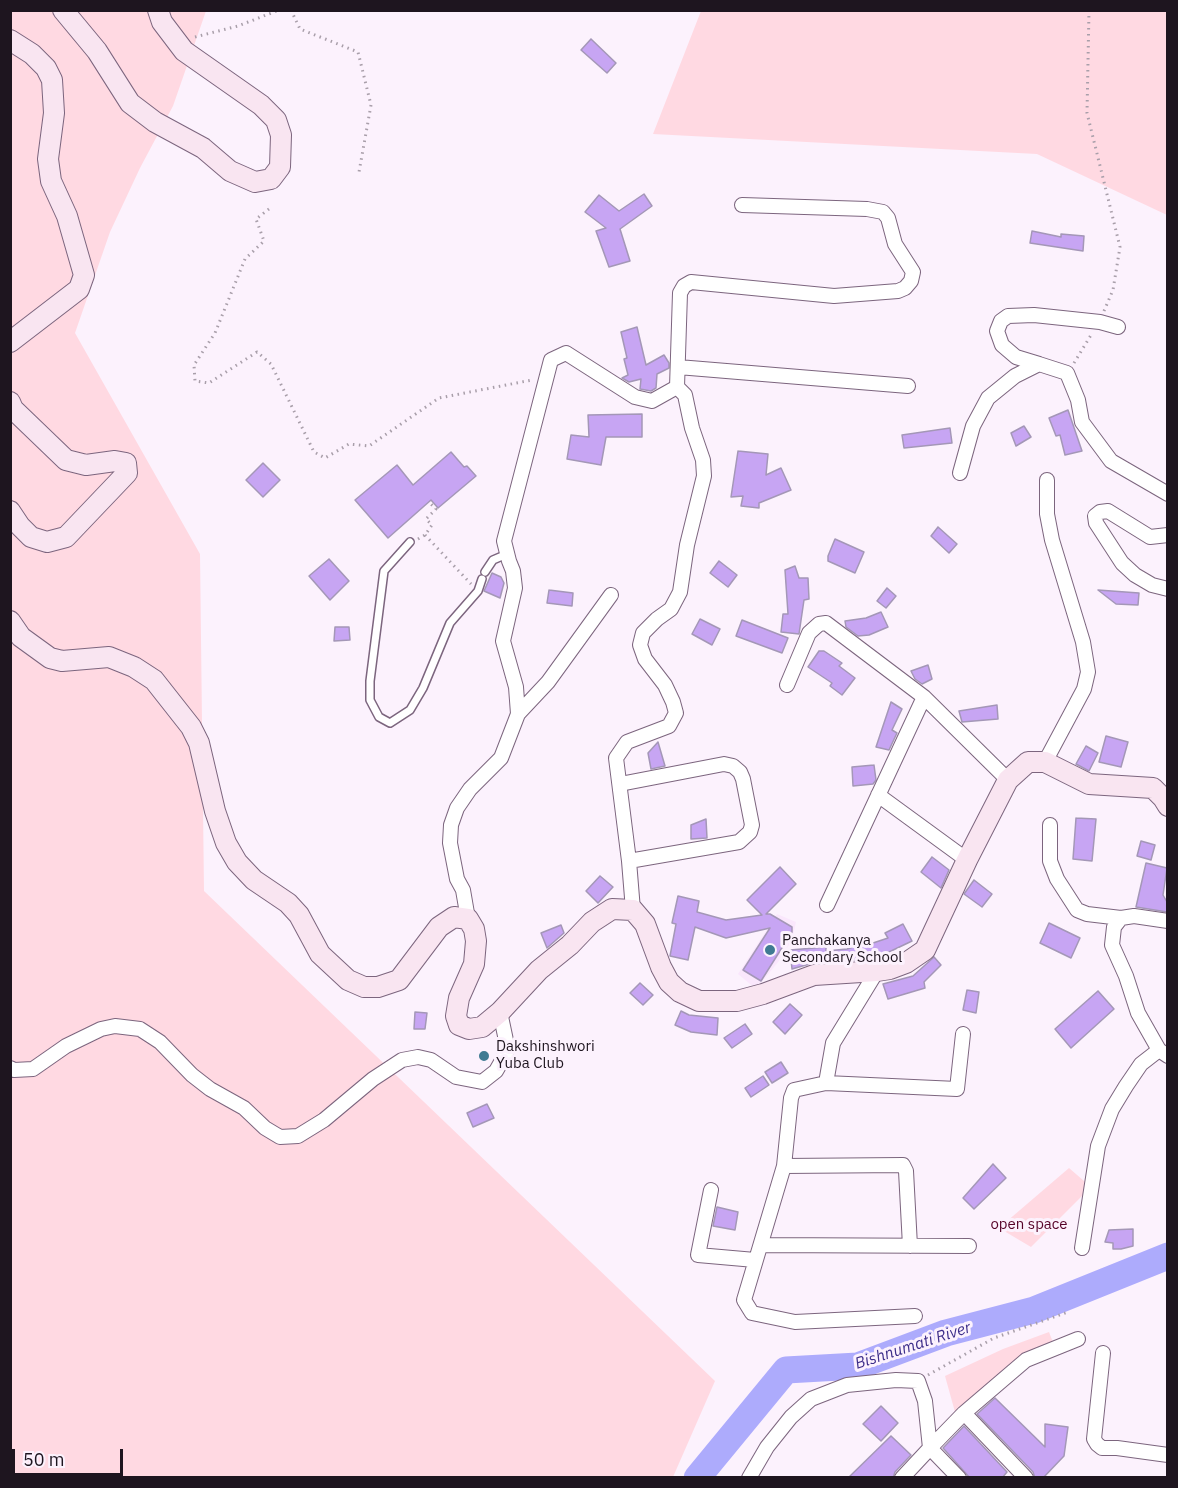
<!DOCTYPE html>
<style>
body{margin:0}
#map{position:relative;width:1178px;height:1488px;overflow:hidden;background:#fcf2fd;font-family:"IBM Plex Sans",sans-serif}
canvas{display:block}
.frame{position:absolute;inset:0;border:12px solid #1e151f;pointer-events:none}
.scale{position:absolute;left:12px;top:1449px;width:111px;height:27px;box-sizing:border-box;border:3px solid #1e151f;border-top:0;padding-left:8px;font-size:18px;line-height:21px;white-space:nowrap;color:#1e151f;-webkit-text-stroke:4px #fcf2fd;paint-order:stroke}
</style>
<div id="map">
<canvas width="1178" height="1488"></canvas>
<div class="frame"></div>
<div class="scale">50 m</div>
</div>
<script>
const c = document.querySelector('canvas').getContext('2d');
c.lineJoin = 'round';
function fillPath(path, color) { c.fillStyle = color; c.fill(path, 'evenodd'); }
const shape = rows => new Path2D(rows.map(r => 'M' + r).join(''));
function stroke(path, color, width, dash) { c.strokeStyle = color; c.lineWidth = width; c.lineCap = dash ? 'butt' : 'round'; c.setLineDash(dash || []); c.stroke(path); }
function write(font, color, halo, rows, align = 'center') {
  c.font = font + ' "IBM Plex Sans",sans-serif'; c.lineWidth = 6; c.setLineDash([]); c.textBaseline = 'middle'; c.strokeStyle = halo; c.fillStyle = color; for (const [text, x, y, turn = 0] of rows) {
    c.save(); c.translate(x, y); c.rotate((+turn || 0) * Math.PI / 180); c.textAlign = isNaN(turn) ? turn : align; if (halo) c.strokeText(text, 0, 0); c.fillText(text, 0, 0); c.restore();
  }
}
const built = shape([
 [777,914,796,922,792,940,779,961,756,989,738,974]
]);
const green = shape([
 [10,11,206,11,173,106,140,168,110,232,75,333,200,554,204,891,715,1381,673,1477,11,1477],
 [701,11,1167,11,1167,215,1037,154,653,134],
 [1069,1168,1091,1187,1031,1247,999,1228],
 [1049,1332,1054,1345,1022,1359,955,1412,945,1376,1003,1349]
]);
const river = shape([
 [697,1478,786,1370,858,1366,946,1333,1034,1310,1168,1256]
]);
const building = shape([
 [591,39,616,63,607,73,581,50,591,39],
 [644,194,652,206,620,229,630,261,609,267,596,231,606,228,585,212,599,195,619,211,644,194],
 [1032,231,1061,237,1061,234,1084,236,1083,251,1030,243,1032,231],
 [637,327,646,365,664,355,669,363,669,368,657,374,656,388,651,391,640,389,641,379,629,382,622,378,628,375,624,359,627,358,621,332,637,327],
 [1068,410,1082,451,1065,455,1060,435,1056,436,1049,418,1068,410],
 [642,414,642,437,606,437,601,465,567,459,571,435,589,437,588,415,642,414],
 [1024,426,1031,437,1016,446,1011,433,1024,426],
 [950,428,952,443,904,448,902,435,950,428],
 [738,451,768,454,766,475,781,468,791,490,759,503,759,508,741,506,743,496,731,497,738,451],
 [451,452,464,467,467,466,476,476,438,508,431,500,388,538,355,500,397,465,413,485,451,452],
 [263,463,280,480,263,497,246,480,263,463],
 [938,527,957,544,949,553,931,536,938,527],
 [835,539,864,552,855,573,828,561,828,556,835,539],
 [329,559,349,581,330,600,309,576,329,559],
 [719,561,737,575,728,587,710,573,719,561],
 [795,566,799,578,808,578,809,599,804,600,799,634,781,632,783,614,788,614,785,570,795,566],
 [492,573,501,577,504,583,500,598,484,591,492,573],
 [887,588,896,596,886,608,877,601,887,588],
 [549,590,573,593,572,606,547,603,549,590],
 [1098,590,1139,593,1138,605,1116,604,1098,590],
 [881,612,888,627,869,635,858,636,846,627,845,621,866,618,881,612],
 [700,619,720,629,712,645,692,634,700,619],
 [742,620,788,638,782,653,736,636,742,620],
 [335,627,349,627,350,640,334,641,335,627],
 [819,651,824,651,842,663,839,666,855,678,842,695,830,686,832,683,808,667,819,651],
 [928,665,932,679,922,684,915,679,911,671,928,665],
 [891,702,902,709,892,730,897,733,889,750,876,747,891,702],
 [997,705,998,719,962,722,959,711,997,705],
 [1106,736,1128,742,1121,767,1099,762,1106,736],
 [658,742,665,766,651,769,648,753,658,742],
 [1086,746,1098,753,1089,771,1076,764,1086,746],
 [874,765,876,780,873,784,853,786,852,767,874,765],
 [1076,818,1096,819,1092,861,1073,859,1076,818],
 [706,819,707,838,691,839,691,825,706,819],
 [1141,841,1155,845,1151,860,1137,856,1141,841],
 [932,857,949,870,941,888,921,872,932,857],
 [1146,863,1167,868,1163,895,1167,902,1167,912,1136,907,1146,863],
 [780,867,796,884,766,914,770,914,792,927,792,932,761,981,743,970,770,928,726,938,695,927,688,960,670,956,676,924,672,923,678,896,699,901,697,912,726,920,762,915,747,900,780,867],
 [600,876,613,887,598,903,586,891,600,876],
 [974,880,992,894,982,907,964,894,974,880],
 [1049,923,1080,938,1071,958,1040,943,1049,923],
 [903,924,912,941,889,952,890,956,874,959,873,955,860,960,813,963,792,969,790,950,826,947,826,951,847,949,863,944,864,946,888,938,885,933,903,924],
 [561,925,564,933,547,948,541,933,561,925],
 [934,957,941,965,924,982,925,988,888,999,883,984,913,976,934,957],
 [640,983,653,995,643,1005,630,993,640,983],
 [967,990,979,992,976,1013,963,1010,967,990],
 [1098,991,1114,1009,1071,1048,1055,1029,1098,991],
 [790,1004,802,1015,785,1034,773,1022,790,1004],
 [681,1011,689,1015,718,1018,717,1035,691,1032,675,1025,681,1011],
 [415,1012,427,1013,425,1029,414,1029,415,1012],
 [745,1024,752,1034,732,1048,724,1038,745,1024],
 [781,1062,788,1073,772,1083,765,1072,781,1062],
 [763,1076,769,1085,751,1097,745,1088,763,1076],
 [487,1104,494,1118,473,1127,467,1113,487,1104],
 [993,1164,1006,1178,974,1209,963,1198,993,1164],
 [717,1207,738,1212,735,1230,713,1226,717,1207],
 [1133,1229,1133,1246,1121,1249,1113,1249,1113,1243,1105,1242,1109,1230,1133,1229],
 [995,1398,1045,1447,1045,1424,1068,1427,1064,1456,1043,1478,1035,1478,1033,1472,977,1414,995,1398],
 [881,1406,898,1423,881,1441,863,1424,881,1406],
 [964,1426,1007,1472,1002,1478,970,1478,943,1448,964,1426],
 [891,1436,911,1455,895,1472,893,1478,848,1478,891,1436]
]);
const path = shape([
 [291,10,300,29,358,52,371,105,359,172],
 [1089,10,1087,113,1120,247,1113,290,1104,311],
 [195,37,238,26,279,10],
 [269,209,256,219,264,241,245,259,215,333,194,365,195,381,209,383,257,352,271,364,314,452,325,458,349,444,369,446,439,398,532,380],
 [1074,363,1091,335],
 [425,535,471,584],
 [418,539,425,535,432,525,426,519,436,509,431,504],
 [928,1375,994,1338,1068,1312]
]);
const lane = shape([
 [410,542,384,571,370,681,370,700,379,717,390,723,410,710,423,688,450,623,478,591,482,579],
 [485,572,493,560,507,554]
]);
const street = shape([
 [1039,364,1016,357,1002,345,997,331,1001,321,1008,316,1034,315,1100,322,1118,327],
 [678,367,908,386],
 [677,387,680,293,684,286,691,282,834,296,898,291,905,288,911,281,913,272,895,244,888,218,883,212,867,209,742,205],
 [960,473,973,426,988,398,1015,376,1039,364,1067,373,1078,400,1082,422,1111,461,1168,494],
 [1168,535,1150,537,1108,511,1100,512,1095,516,1096,523,1122,563,1135,575,1152,585,1168,589],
 [787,685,809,633,819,624,826,623,924,697,1008,780],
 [518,714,548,682,611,595],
 [1045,762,1084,689,1088,672,1083,642,1052,540,1047,514,1047,480],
 [620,784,724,764,733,766,740,772,743,779,752,825,750,832,739,842,629,861],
 [878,795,967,860],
 [1050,825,1050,861,1057,879,1077,910,1087,914,1121,918],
 [827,905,924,697],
 [468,919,463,890,457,879,450,843,451,825,457,808,470,789,501,758,518,714,516,687,503,641,515,588,513,571,509,561,504,541,551,360,566,353,635,397,652,401,677,387,685,395,692,428,703,460,704,476,687,545,680,592,671,609,657,619,643,633,640,645,645,659,665,685,673,702,676,713,669,726,627,742,616,758,629,861,633,910],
 [1168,921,1134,916,1121,918,1114,927,1112,945,1126,976,1138,1013,1159,1050,1168,1056],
 [877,971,833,1043,826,1083,794,1090,791,1098,784,1166,744,1300,752,1313,795,1322,915,1316],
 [10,1068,14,1070,33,1069,66,1046,101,1029,115,1026,140,1029,160,1042,192,1075,210,1089,244,1108,265,1128,280,1137,298,1136,324,1120,373,1079,402,1060,418,1057,431,1060,456,1077,482,1082,496,1071,508,1050,500,1012],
 [826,1083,957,1089,963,1034],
 [784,1166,903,1165,906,1171,910,1246],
 [711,1190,698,1255,755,1260],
 [761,1245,969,1246],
 [1082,1248,1098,1146,1112,1109,1126,1086,1141,1064,1159,1050],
 [1103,1353,1094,1439,1097,1444,1102,1448,1117,1448,1168,1455],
 [964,1413,1026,1478],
 [749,1478,767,1447,791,1417,811,1399,847,1385,896,1380,918,1381,925,1401,930,1448,902,1478],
 [959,1478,930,1448,964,1413,1026,1360,1078,1339]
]);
const secondary = shape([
 [63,10,97,51,130,103,155,122,203,148,230,171,255,182,271,179,280,167,281,135,276,120,261,105,184,51,162,22,158,10],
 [10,40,32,54,46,68,52,80,54,113,48,159,51,181,67,216,84,275,79,289,10,342],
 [10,402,13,409,66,460,86,465,115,461,126,463,127,473,66,537,47,542,31,537,20,526,10,511],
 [10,621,21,637,50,658,62,661,109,657,134,667,154,680,191,727,199,743,215,811,226,843,237,862,254,880,288,903,299,915,320,954,348,980,364,987,378,987,399,980,439,927,454,917,468,919,474,929,476,941,474,964,459,998,456,1016,459,1025,469,1029,482,1027,500,1012,539,970,570,945,592,922,612,909,633,910,645,924,661,967,669,982,680,992,699,1001,737,1001,763,994,814,975,877,971,890,969,906,963,925,950,967,860,1008,780,1028,762,1045,762,1089,784,1153,788,1163,798,1168,806]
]);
const markers = [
 [770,950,6,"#3f7a92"],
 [484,1056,6,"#3f7a92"]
];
const poiNames = [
 ["Panchakanya",782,941],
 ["Secondary School",782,958],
 ["Dakshinshwori",496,1047],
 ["Yuba Club",496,1064]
];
const parkNames = [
 ["open space",1029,1225]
];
const waterNames = [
 ["Bishnumati River",913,1346,-18]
];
fillPath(built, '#fae7fc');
fillPath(green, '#ffd9e2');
stroke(river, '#adabfc', 27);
fillPath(building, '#c7a5f3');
stroke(building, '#a497b7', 1.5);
stroke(lane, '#7c657e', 10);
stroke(street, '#7c657e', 16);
stroke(secondary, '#7c657e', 22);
stroke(path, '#a99faa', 3, [1.5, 4.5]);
stroke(lane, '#fff', 7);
stroke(street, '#fff', 14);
stroke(secondary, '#f9e5f1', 20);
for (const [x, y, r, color] of markers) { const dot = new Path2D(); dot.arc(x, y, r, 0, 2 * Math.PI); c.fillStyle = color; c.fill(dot); stroke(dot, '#fcf2fd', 2); }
write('15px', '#1e151f', '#fcf2fd', poiNames, 'left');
write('15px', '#560328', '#fcf2fd', parkNames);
write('italic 16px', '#3e2f8a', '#fcf2fd', waterNames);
</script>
